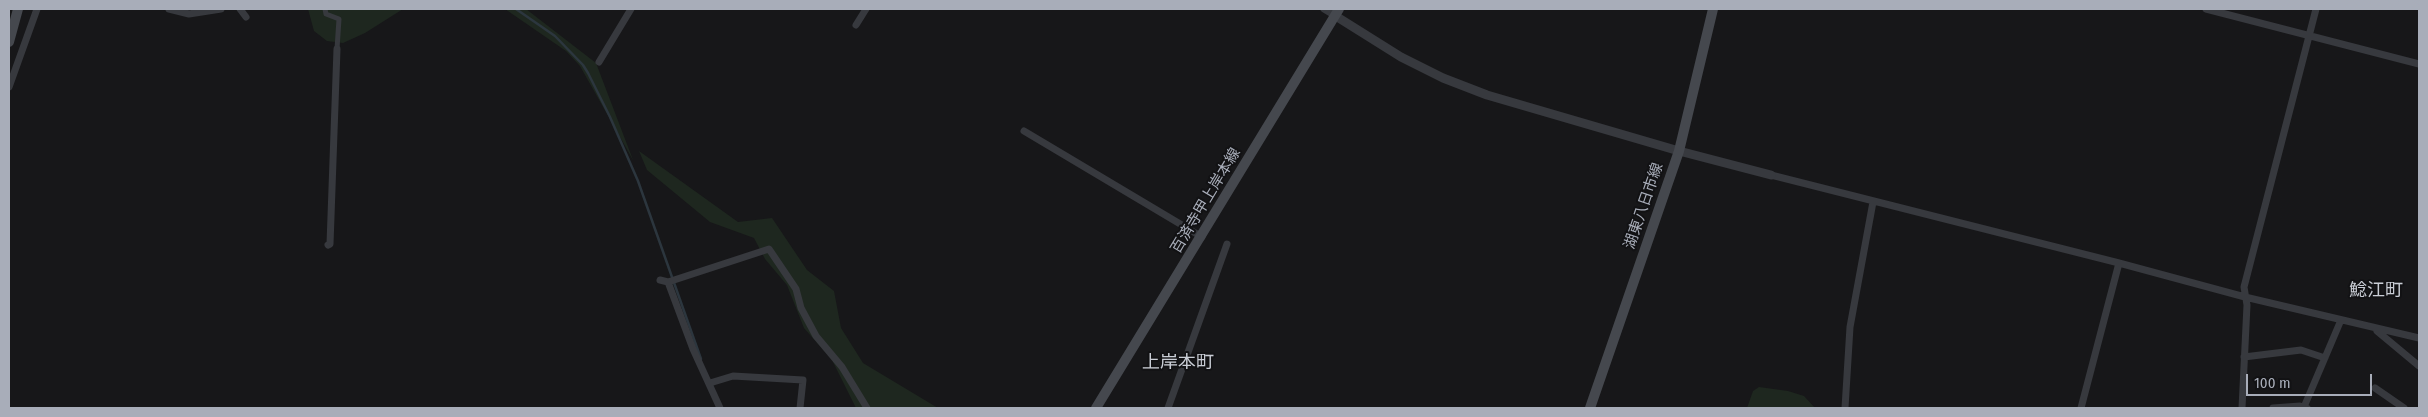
<!DOCTYPE html>
<meta charset="utf-8">
<style>
body{margin:0}
#map{position:relative;width:2428px;height:417px;overflow:hidden;background:#171719;font-family:"Fira Sans Condensed",sans-serif}
canvas{display:block}
.frame{position:absolute;inset:0;border:10px solid #a8adb9;pointer-events:none}
.scale{position:absolute;left:2246px;top:374px;width:126px;height:22px;box-sizing:border-box;border:2px solid #a8adb9;border-top:0;padding-left:6px;font-size:15px;line-height:18px;white-space:nowrap;color:#a8adb9;-webkit-text-stroke:4px #121214;paint-order:stroke}
</style>
<div id="map">
<canvas width="2428" height="417"></canvas>
<div class="frame"></div>
<div class="scale">100 m</div>
</div>
<script>
const c = document.querySelector('canvas').getContext('2d');
c.lineJoin = 'round';
function fillPath(path, color) { c.fillStyle = color; c.fill(path, 'evenodd'); }
const shape = rows => new Path2D(rows.map(r => 'M' + r).join(''));
function stroke(path, color, width, dash) { c.strokeStyle = color; c.lineWidth = width; c.lineCap = dash ? 'butt' : 'round'; c.setLineDash(dash || []); c.stroke(path); }
function write(font, color, halo, rows, align = 'center') {
  c.font = font + ' "Fira Sans Condensed","Noto Sans JP",sans-serif'; c.lineWidth = 4; c.setLineDash([]); c.textBaseline = 'middle'; c.strokeStyle = halo; c.fillStyle = color; for (const [text, x, y, turn = 0] of rows) {
    c.save(); c.translate(x, y); c.rotate((+turn || 0) * Math.PI / 180); c.textAlign = isNaN(turn) ? turn : align; if (halo) c.strokeText(text, 0, 0); c.fillText(text, 0, 0); c.restore();
  }
}
const green = shape([
 [308,9,403,9,365,33,343,43,327,41,314,31],
 [505,9,526,9,596,63,633,160,580,66,566,51],
 [639,151,738,222,772,218,807,270,834,291,841,328,863,363,938,408,856,408,832,360,804,328,787,285,765,259,754,238,710,222,647,170],
 [1759,387,1788,391,1804,396,1815,408,1747,408,1753,391]
]);
const stream = shape([
 [516,9,555,36,583,65,588,73,610,117,638,181,701,359]
]);
const pedestrian = shape([
 [325,9,326,14,339,19,337,49]
]);
const minor = shape([
 [169,9,189,14,221,9],
 [240,9,246,17],
 [1324,9,1334,15,1335,11],
 [2206,9,2419,64],
 [856,25,866,9],
 [599,62,631,9],
 [9,87,37,9],
 [1024,131,1202,237],
 [1771,175,2119,263,2245,297,2419,338],
 [328,245,330,244,337,49],
 [660,280,668,282,693,349,720,408],
 [668,282,769,249,796,289,801,308,816,336,842,367,867,408],
 [2377,331,2419,366],
 [2244,357,2301,350,2325,358],
 [710,383,733,376,803,380,800,408],
 [2375,388,2404,408],
 [2304,407,2341,320],
 [1168,408,1227,244],
 [1845,408,1850,327,1873,202],
 [2081,408,2119,263],
 [2242,408,2247,305,2244,287,2316,9],
 [2273,408,2300,406,2307,408]
]);
const tertiary = shape([
 [1334,15,1401,57,1443,78,1487,95,1679,151,1771,175]
]);
const secondary = shape([
 [9,42,18,9],
 [1096,408,1339,9],
 [1590,408,1679,151,1713,9]
]);
const streetNames = [
 ["百済寺甲上岸本線",1206,201,-59],
 ["湖東八日市線",1644,206,-71]
];
const quarterNames = [
 ["鯰江町",2376,291],
 ["上岸本町",1178,363]
];
fillPath(green, '#1e271f');
stroke(stream, '#2c363e', 2.5);
stroke(pedestrian, '#37393e', 5);
stroke(minor, '#37393e', 7);
stroke(tertiary, '#37393e', 9);
stroke(secondary, '#45484e', 10);
write('15px', '#a8adb9', '#121214', streetNames);
write('18px', '#c9cdd5', '#121214', quarterNames);
</script>
